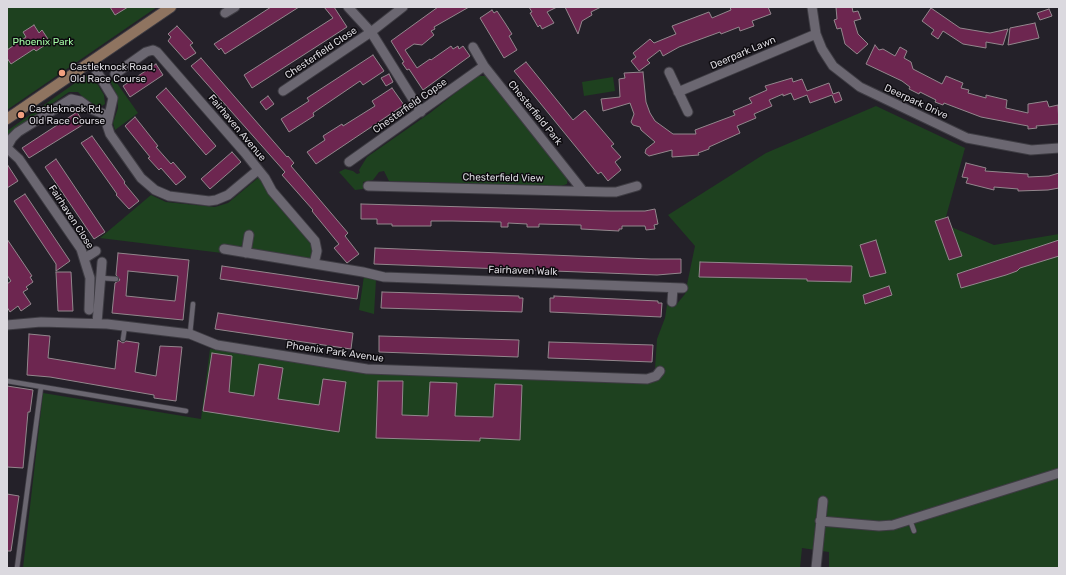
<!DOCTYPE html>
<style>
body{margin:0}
#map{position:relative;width:1066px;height:575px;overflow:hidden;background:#242129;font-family:Rubik,sans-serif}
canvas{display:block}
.frame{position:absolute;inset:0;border:8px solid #dbd9df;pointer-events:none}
</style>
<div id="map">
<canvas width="1066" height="575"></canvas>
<div class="frame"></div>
</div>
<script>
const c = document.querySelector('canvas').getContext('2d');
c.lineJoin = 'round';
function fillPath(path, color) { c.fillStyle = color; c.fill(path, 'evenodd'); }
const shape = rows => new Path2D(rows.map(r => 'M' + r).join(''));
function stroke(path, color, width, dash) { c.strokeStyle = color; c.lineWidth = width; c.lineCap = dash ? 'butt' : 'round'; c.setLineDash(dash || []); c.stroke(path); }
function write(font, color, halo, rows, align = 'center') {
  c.font = font + ' Rubik,sans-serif'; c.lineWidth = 3; c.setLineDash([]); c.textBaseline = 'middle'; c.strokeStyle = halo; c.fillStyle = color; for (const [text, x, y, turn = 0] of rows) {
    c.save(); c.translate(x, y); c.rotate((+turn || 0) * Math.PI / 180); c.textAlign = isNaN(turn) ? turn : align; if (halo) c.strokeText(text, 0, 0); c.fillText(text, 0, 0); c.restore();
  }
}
const green = shape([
 [7,7,157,7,7,110],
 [85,76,91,77,98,85,104,95,105,104,100,107,87,101,78,92,69,92,12,131,7,138,7,131],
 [477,76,486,76,568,176,567,184,561,186,389,181,384,171,379,172,373,180,363,182,363,189,355,190,339,172,345,169,353,171,357,174,360,173,359,170,367,157,430,113],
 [613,77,615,91,584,96,582,82],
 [114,79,138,113,115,130,113,123,118,108,117,95,110,81],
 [876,106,965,148,944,224,994,245,1059,234,1059,568,829,568,829,552,802,548,800,568,23,568,43,393,201,419,210,349,367,373,648,382,663,372,655,369,657,339,665,318,667,305,676,305,685,294,695,246,668,215,766,153],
 [258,178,261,179,312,243,312,256,310,258,256,251,243,244,239,248,226,246,222,253,100,238,151,195,166,202,215,207,228,203],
 [364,276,376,280,374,314,359,310]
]);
const building = shape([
 [110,7,128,7,115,15,110,7],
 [271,7,299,7,225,54,221,48,219,50,214,44,271,7],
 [324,7,334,7,347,27,252,88,244,75,333,18,324,7],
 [438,7,469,7,434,27,435,29,431,31,434,35,422,45,414,44,405,50,417,68,430,59,431,60,451,46,453,49,458,46,459,49,463,46,470,56,423,90,409,69,407,70,402,63,404,62,391,41,438,7],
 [529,7,557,7,547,12,554,23,542,29,540,25,538,27,530,13,532,12,529,7],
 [565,7,601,7,591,12,592,15,582,21,578,34,565,7],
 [730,7,768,7,771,14,752,21,754,26,740,31,739,27,721,34,720,32,679,47,663,56,660,50,647,60,650,63,639,71,631,61,636,57,633,53,650,39,654,43,676,34,672,26,709,12,712,18,731,10,730,7],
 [836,7,852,7,853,12,858,11,861,19,854,21,858,34,868,44,857,54,845,44,841,28,837,29,834,20,837,19,836,7],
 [931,8,960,28,990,33,1008,29,1003,45,986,42,986,48,963,44,943,31,938,39,931,34,934,30,922,21,931,8],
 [1049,9,1052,16,1040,20,1037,13,1049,9],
 [492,10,494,13,497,11,505,23,512,34,509,36,517,50,504,58,480,18,492,10],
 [1035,23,1039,38,1008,45,1010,28,1035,23],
 [34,25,39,33,42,30,50,42,36,51,34,49,11,64,7,58,7,50,26,37,23,32,34,25],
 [177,26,193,43,190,45,196,53,185,60,168,41,171,37,168,34,177,26],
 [875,45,879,50,883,49,895,56,900,47,907,51,904,58,911,62,913,69,942,84,946,76,963,83,961,88,969,90,968,93,986,98,986,95,1007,100,1006,108,1028,113,1028,104,1047,101,1049,107,1058,105,1059,124,1036,126,1037,128,1028,129,1028,126,981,117,944,103,943,105,935,102,936,100,920,92,919,94,909,89,910,87,902,81,866,64,875,45],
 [373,55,384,71,363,85,360,81,313,113,314,116,289,132,281,119,309,101,307,98,373,55],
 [201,58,287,157,288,156,294,163,291,166,348,233,345,236,359,254,347,263,334,248,339,244,312,211,313,210,282,175,285,172,191,66,201,58],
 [526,62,573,120,585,110,614,144,611,146,621,157,615,162,621,170,608,181,601,172,598,174,514,71,526,62],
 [156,64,163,75,130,97,123,86,156,64],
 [643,72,646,102,650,113,655,121,673,134,696,134,695,130,735,115,733,111,752,103,749,98,767,90,765,86,792,78,793,82,802,79,807,91,829,83,833,94,839,92,842,100,835,103,832,95,810,103,807,95,794,100,791,93,783,96,783,94,769,100,772,106,754,114,756,118,737,126,740,133,709,147,709,149,698,153,699,155,672,157,672,150,649,156,645,153,646,149,655,142,641,130,640,127,633,125,631,122,634,114,630,103,603,111,601,99,620,97,619,79,625,78,624,73,643,72],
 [389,74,393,82,386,86,381,78,389,74],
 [166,88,216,146,206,155,156,97,166,88],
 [392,88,404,105,316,164,307,152,325,140,323,136,342,124,343,126,375,106,372,101,392,88],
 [268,96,274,104,266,110,260,102,268,96],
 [77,112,84,124,29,158,22,148,77,112],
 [135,117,158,146,156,147,171,164,173,162,186,177,176,185,161,168,159,170,148,158,150,157,125,126,135,117],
 [92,136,125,182,124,183,139,201,129,209,116,195,117,194,81,143,92,136],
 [232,152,241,162,210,189,201,179,232,152],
 [56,159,105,232,94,239,45,167,56,159],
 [966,163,986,168,985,171,1028,174,1028,177,1049,176,1059,173,1059,188,1048,190,1018,191,1018,189,994,187,994,190,966,183,968,178,962,177,966,163],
 [7,164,18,181,7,188,7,164],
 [25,194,70,261,56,271,56,264,14,201,25,194],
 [361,204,610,211,645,211,655,209,658,224,654,225,655,229,646,230,645,226,622,226,622,229,619,229,619,231,581,229,581,225,579,225,539,224,539,227,527,227,527,224,508,223,508,227,501,227,501,222,452,221,431,221,431,226,392,226,392,224,377,224,377,219,361,219,361,204],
 [948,217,962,256,949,260,935,221,948,217],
 [7,239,32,276,30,277,33,282,26,287,28,289,23,292,31,304,21,311,18,306,10,312,7,307,7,284,11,281,7,275,7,239],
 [876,240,886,273,870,277,860,245,876,240],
 [1059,240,1059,256,1020,268,1017,271,1006,275,961,288,957,274,1059,240],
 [375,248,651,259,681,259,681,273,657,275,374,264,375,248],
 [118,253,189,260,183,320,112,313,115,283,120,280,116,275,118,253],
 [128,271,178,276,175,301,126,296,128,271],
 [700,262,852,266,851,282,807,281,807,279,699,277,700,262],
 [222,266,359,286,357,299,220,279,222,266],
 [56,272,71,272,73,311,58,311,56,272],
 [889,286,892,295,865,304,863,295,889,286],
 [382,292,519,296,519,298,523,298,522,312,381,308,382,292],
 [554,296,658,301,658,303,662,303,661,317,550,312,550,298,554,298,554,296],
 [218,313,353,333,351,349,215,329,218,313],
 [29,334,50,336,48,358,115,369,118,340,123,343,126,341,139,343,135,372,156,376,160,346,182,347,176,401,154,398,154,395,50,377,27,375,29,334],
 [379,336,519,340,518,357,379,352,379,336],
 [549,342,653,345,652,362,548,358,549,342],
 [212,353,232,356,229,392,254,396,259,364,283,368,278,399,319,405,323,379,346,382,339,432,203,411,212,353],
 [378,381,403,381,402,415,428,416,430,382,457,383,455,416,493,417,495,384,522,385,520,440,480,438,480,441,376,438,378,381],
 [7,386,33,390,30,412,28,412,23,468,7,467,7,386],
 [7,494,19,496,11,551,7,551,7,494]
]);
const service = shape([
 [101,278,116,279],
 [190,334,193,304],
 [123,339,125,326],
 [7,381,186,411],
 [910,520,914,531],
 [17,568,41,387]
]);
const minor = shape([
 [348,7,371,32,421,112],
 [812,7,816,34,822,49,833,66,860,87,967,138,1031,150,1059,148],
 [225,13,235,7],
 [473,47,484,66,583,191],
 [91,62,113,98,107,125,110,134,141,178,155,190,169,196,209,201,216,200,228,195,258,170],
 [669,72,688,112],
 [115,74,146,52,153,50,157,52,245,153,265,178,272,191,315,241,317,251,314,264],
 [283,91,371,32,403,7],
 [678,92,816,34],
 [7,147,12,138,18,132,71,99,80,101,91,109,109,116],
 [7,148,19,159,81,249,90,278,89,310],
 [349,162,484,66],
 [368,186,606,192,616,192,637,186],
 [224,249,363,272,384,277,683,288],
 [246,253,249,235],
 [85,258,96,251],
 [672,302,673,288],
 [97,323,102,262],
 [7,325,41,322,107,324,190,334,217,345,367,369,647,379,656,376,660,371],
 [820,521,879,526,893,525,1059,473],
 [816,568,823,501]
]);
const secondary = shape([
 [7,119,171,7]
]);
const markers = [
 [62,73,4,"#f2a080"],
 [21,115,4,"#f2a080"]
];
const parkNames = [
 ["Phoenix Park",43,42]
];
const streetNames = [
 ["Chesterfield Close",321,53,-34],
 ["Deerpark Lawn",743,53,-23],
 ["Deerpark Drive",916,102,25],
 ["Chesterfield Copse",410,106,-35],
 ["Chesterfield Park",535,113,51],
 ["Fairhaven Avenue",237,128,50],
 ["Chesterfield View",503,178,1],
 ["Fairhaven Close",71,217,57],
 ["Fairhaven Walk",523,271,2],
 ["Phoenix Park Avenue",335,352,8]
];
const poiNames = [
 ["Castleknock Road,",70,67],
 ["Old Race Course",70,79],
 ["Castleknock Rd,",29,109],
 ["Old Race Course",29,121]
];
fillPath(green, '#1e411f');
fillPath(building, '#6d2650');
stroke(building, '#93878d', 1);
stroke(service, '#3e3c43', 6);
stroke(minor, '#3e3c43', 11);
stroke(secondary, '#3e3c43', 12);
stroke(service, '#6b6771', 4.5);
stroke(minor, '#6b6771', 9);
stroke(secondary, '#8f7460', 10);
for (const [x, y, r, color] of markers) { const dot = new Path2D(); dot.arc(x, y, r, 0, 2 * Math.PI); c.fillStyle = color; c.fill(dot); stroke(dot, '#0d0b0f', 1.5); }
write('10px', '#a3faa4', '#0d0b0f', parkNames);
write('10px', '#dbd9df', '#0d0b0f', streetNames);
write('10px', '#dbd9df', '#0d0b0f', poiNames, 'left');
</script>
